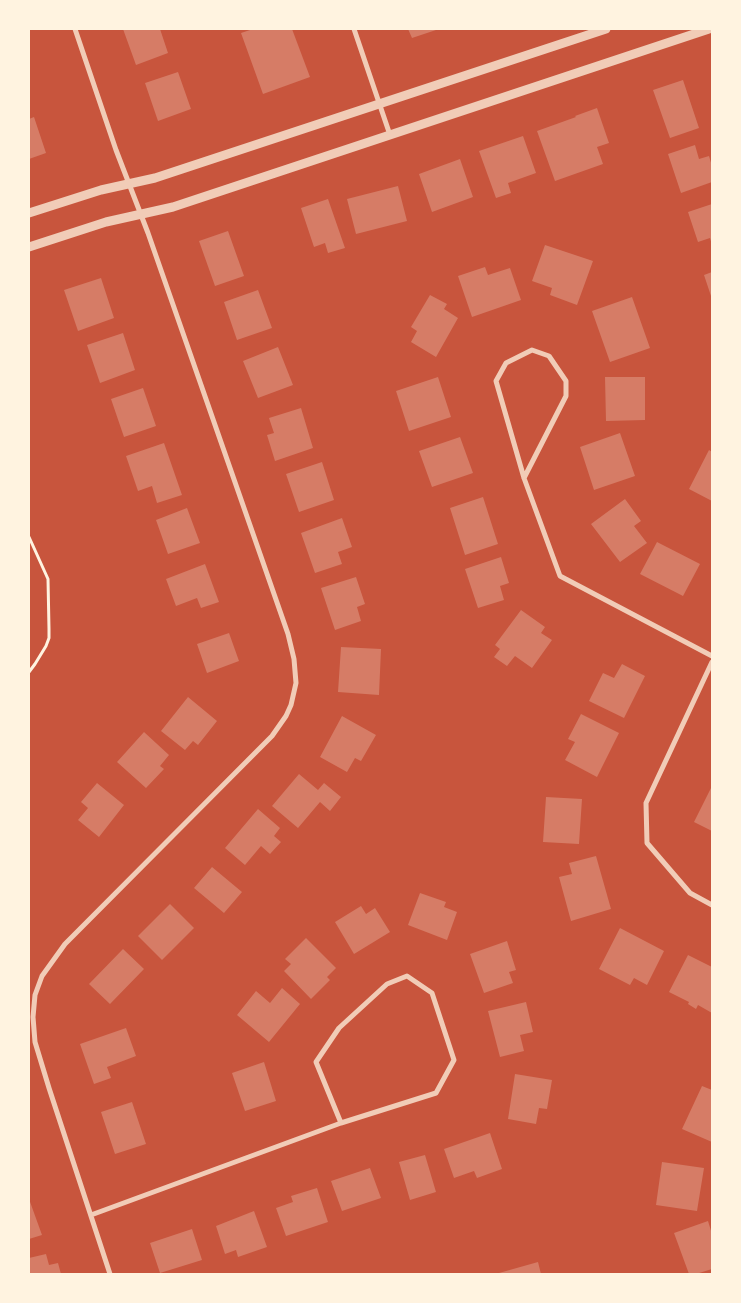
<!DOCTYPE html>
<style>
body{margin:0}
#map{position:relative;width:741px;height:1303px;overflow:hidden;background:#c8553d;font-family:"Open Sans",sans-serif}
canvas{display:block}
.frame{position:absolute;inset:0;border:30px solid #fff3e0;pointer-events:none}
</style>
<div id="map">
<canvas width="741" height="1303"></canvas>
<div class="frame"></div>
</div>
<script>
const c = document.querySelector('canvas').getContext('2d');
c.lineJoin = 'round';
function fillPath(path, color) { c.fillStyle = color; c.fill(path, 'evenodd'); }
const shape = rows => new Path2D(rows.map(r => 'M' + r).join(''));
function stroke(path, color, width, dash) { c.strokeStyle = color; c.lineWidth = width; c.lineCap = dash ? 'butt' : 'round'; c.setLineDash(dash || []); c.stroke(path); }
const building = shape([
 [123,29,160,29,168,53,136,65],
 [253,29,292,29,310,77,263,94,241,33],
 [408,29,439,29,412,38],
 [178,72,191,109,158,121,145,83],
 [683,80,699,128,670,138,653,90],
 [597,108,609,143,597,147,603,164,555,181,537,131,576,117,575,116],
 [34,117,46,153,29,159,29,119],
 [523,136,536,173,508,183,511,193,496,198,479,151],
 [695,145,699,159,709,156,712,166,712,182,681,193,668,154],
 [460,159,473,197,432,212,419,174],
 [398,186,407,221,356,234,347,199],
 [328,199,345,248,328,253,325,243,314,247,301,208],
 [712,204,712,245,710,238,698,242,688,212],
 [228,231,244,276,215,286,199,241],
 [545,245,593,261,577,305,550,295,552,288,532,281],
 [485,267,488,275,510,268,521,300,472,317,458,276],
 [712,272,712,299,704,275],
 [101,278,114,318,78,331,64,290],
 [258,290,272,328,237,340,224,302],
 [430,295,447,304,444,309,458,318,436,357,411,342,417,331,411,327],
 [632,297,650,348,610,362,592,311],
 [123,333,135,370,100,383,87,345],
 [278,347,293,385,258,398,243,361],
 [438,377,451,417,409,431,396,391],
 [605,377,645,377,645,420,606,421],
 [143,388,156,426,124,437,111,399],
 [301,408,313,448,275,461,267,435,274,433,269,418],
 [620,433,635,476,594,490,580,447],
 [460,437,473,473,432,487,419,451],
 [164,443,182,495,157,503,152,486,138,491,126,456],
 [709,450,712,452,712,501,689,489],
 [322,462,334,500,299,512,286,474],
 [483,497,498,544,465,555,450,508],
 [625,499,641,521,634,526,647,543,620,562,591,524],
 [187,508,200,543,168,554,156,520],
 [342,518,352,547,338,552,342,564,315,573,301,533],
 [657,542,700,564,683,596,640,574],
 [501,557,509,583,500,586,504,600,478,608,465,569],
 [205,564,219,602,201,608,197,598,176,606,166,579],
 [356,577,365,604,357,607,361,621,335,630,321,588],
 [521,610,545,627,541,633,552,640,532,668,515,656,507,666,494,657,500,649,495,645],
 [229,633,239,661,207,673,197,644],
 [341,647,381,649,379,695,338,692],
 [622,664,645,676,624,718,589,701,603,673,614,678],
 [188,697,217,721,198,745,193,741,185,750,161,731],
 [581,714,619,733,597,777,565,760,575,742,568,739],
 [342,716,376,735,361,761,355,758,347,772,320,757],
 [144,732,169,755,160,766,164,769,146,788,117,762],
 [299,774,318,790,324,783,341,797,330,811,320,802,298,828,272,806],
 [97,783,124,805,99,837,78,820,88,808,81,802],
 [712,786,712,831,694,822],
 [546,797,582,799,579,844,543,842],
 [258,809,280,828,274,836,281,842,270,854,261,846,245,865,225,848],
 [596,856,611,909,571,921,559,877,572,874,569,863],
 [212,867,242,892,224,913,194,888],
 [420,893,446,902,444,907,457,912,447,940,408,925],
 [170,904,194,928,162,960,138,936],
 [361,906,366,914,375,908,390,932,354,954,335,922],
 [620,928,664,951,647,985,634,978,630,985,599,969],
 [306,938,336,968,327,977,330,980,311,999,284,971,291,964,285,959],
 [507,941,516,970,509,972,513,983,484,993,470,954],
 [123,949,144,969,110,1004,89,984],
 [688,955,712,967,712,1013,698,1005,696,1009,688,1004,689,1002,669,992],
 [282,988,300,1004,269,1042,237,1015,256,991,270,1003],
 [526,1002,533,1032,520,1035,524,1051,500,1057,488,1011],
 [126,1028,136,1056,107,1067,111,1078,94,1084,80,1044],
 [264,1062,276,1101,245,1111,232,1073],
 [515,1074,552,1080,547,1109,539,1108,536,1124,508,1119],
 [702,1086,712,1090,712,1142,682,1129],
 [132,1102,146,1144,115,1154,101,1112],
 [490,1133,502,1169,477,1178,474,1171,454,1178,444,1149],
 [425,1155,436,1192,410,1200,399,1162],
 [662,1162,704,1168,697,1211,656,1205],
 [370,1168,381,1198,342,1211,331,1181],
 [317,1188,328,1222,286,1236,276,1208,293,1202,291,1196],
 [29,1199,42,1235,29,1239],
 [254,1211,267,1247,238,1257,236,1250,225,1254,216,1226],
 [708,1221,712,1234,712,1269,696,1274,689,1274,674,1233],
 [192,1229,202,1260,160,1273,150,1243],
 [46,1254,49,1265,58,1263,61,1274,29,1274,29,1258],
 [538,1262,541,1274,499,1274,499,1273]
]);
const path = shape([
 [29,537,48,579,49,629,49,638,46,646,35,664,29,672]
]);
const minor = shape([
 [75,29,116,150,148,233,288,634,294,659,296,683,291,705,286,716,272,736,65,944,42,976,35,995,33,1017,35,1042,49,1088,110,1274],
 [354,29,390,135],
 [524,478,566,396,566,381,549,356,532,350,506,363,496,381,524,478,560,576,712,656],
 [712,662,646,803,647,843,690,893,712,905],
 [91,1215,341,1123,436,1093,454,1060,432,993,407,976,387,984,339,1028,316,1062,341,1123]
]);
const tertiary = shape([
 [29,213,101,190,155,178,606,29],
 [29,247,106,222,173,207,709,29]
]);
fillPath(building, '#d67c66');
stroke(path, '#fff3e0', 3);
stroke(minor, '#f1ccb7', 5);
stroke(tertiary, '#f1ccb7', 9);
</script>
